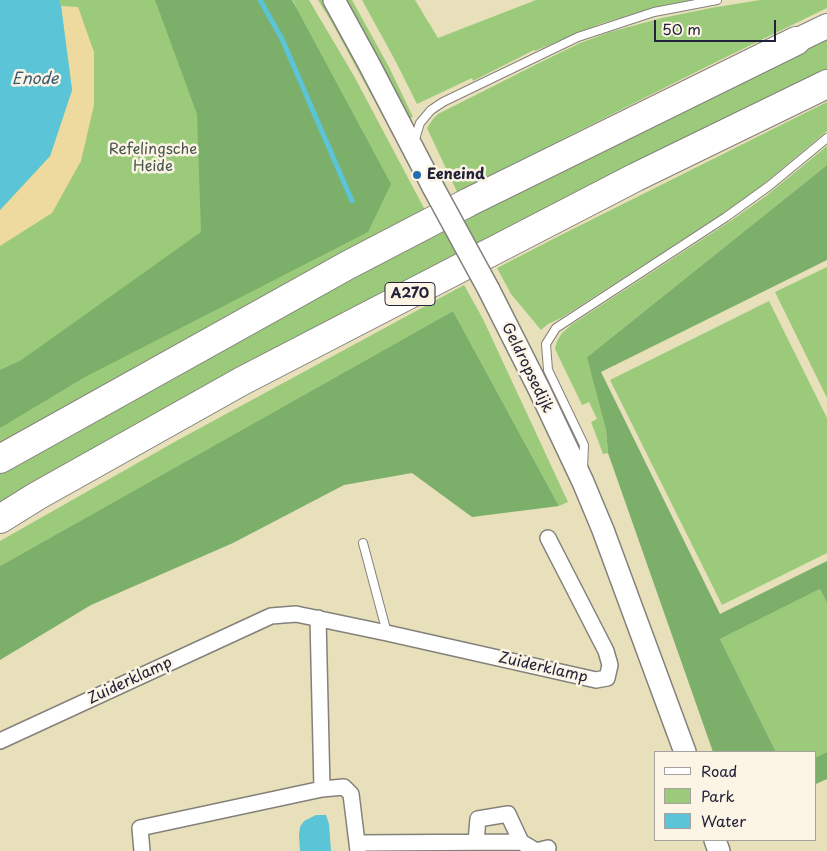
<!DOCTYPE html>
<style>
body{margin:0}
#map{position:relative;width:827px;height:851px;overflow:hidden;background:#e7e0bb;font-family:"Playpen Sans",sans-serif}
canvas{display:block}
.legend{position:absolute;left:654px;top:751px;width:162px;height:90px;box-sizing:border-box;background:#fcf5e5;border:1px solid #a5a1a1;margin:0;padding:6px 9px;list-style:none;font-size:15px;color:#22223b}
.legend li{display:flex;align-items:center;gap:10px;height:25px}
.legend b{width:25px;border:1px solid #a5a1a1}
.scale{position:absolute;left:654px;top:20px;width:122px;height:22px;box-sizing:border-box;border:2px solid #22223b;border-top:0;padding-left:6px;font-size:15px;line-height:18px;white-space:nowrap;color:#22223b;-webkit-text-stroke:4px #fcf5e5;paint-order:stroke}
</style>
<div id="map">
<canvas width="827" height="851"></canvas>
<ul class="legend">
<li><b style="height:6px;background:#fff"></b>Road</li>
<li><b style="height:14px;background:#9bcb7a"></b>Park</li>
<li><b style="height:14px;background:#5bc4d7"></b>Water</li>
</ul>
<div class="scale">50 m</div>
</div>
<script>
const c = document.querySelector('canvas').getContext('2d');
c.lineJoin = 'round';
function fillPath(path, color) { c.fillStyle = color; c.fill(path, 'evenodd'); }
const shape = rows => new Path2D(rows.map(r => 'M' + r).join(''));
function stroke(path, color, width, dash) { c.strokeStyle = color; c.lineWidth = width; c.lineCap = dash ? 'butt' : 'round'; c.setLineDash(dash || []); c.stroke(path); }
function write(font, color, halo, rows, align = 'center') {
  c.font = font + ' "Playpen Sans",sans-serif'; c.lineWidth = 5; c.setLineDash([]); c.textBaseline = 'middle'; c.strokeStyle = halo; c.fillStyle = color; for (const [text, x, y, turn = 0] of rows) {
    c.save(); c.translate(x, y); c.rotate((+turn || 0) * Math.PI / 180); c.textAlign = isNaN(turn) ? turn : align; if (halo) c.strokeText(text, 0, 0); c.fillText(text, 0, 0); c.restore();
  }
}
const green = shape([
 [0,0,249,0,368,232,294,2,292,0,309,0,354,76,425,210,0,445,0,428,2,426,0,427],
 [318,0,323,0,336,21,403,147,400,148,331,21],
 [344,0,352,0,389,67,413,117,408,119],
 [362,0,415,0,438,38,536,0,692,0,660,6,600,24,535,51,534,50,473,81,472,78,417,104,396,62],
 [760,0,827,0,827,8,718,61,457,192,427,128,433,119,438,114,541,62,580,43,610,32,662,18,711,8],
 [827,36,827,74,0,511,0,473,24,459,398,253],
 [827,102,827,131,760,187,722,214,583,304,561,318,548,324,541,330,511,294,497,268,561,235],
 [827,146,827,165,588,356,606,430,608,453,603,454,591,422,597,419,589,402,582,405,555,349,557,341,562,333,571,325,732,220,766,196],
 [827,267,827,398,775,292],
 [464,285,483,319,568,502,559,506,453,311,0,566,0,541,178,440],
 [769,301,827,418,827,553,722,605,610,380],
 [820,589,827,603,827,752,816,757,816,752,776,752,720,639]
]);
const forest = shape([
 [155,0,292,0,391,184,368,232,85,377,0,428,0,370,20,361,201,232,197,114],
 [827,165,827,260,601,372,720,614,827,561,827,603,820,589,720,639,776,752,713,752,608,453,606,430,587,357],
 [453,311,559,506,472,517,412,473,344,485,233,543,91,605,0,660,0,566],
 [827,752,827,779,816,784,816,757]
]);
const sand = shape([
 [61,6,78,7,94,52,94,105,81,161,52,213,0,246,0,210,50,156,72,90]
]);
const water = shape([
 [0,0,59,0,61,6,72,90,50,156,0,210],
 [316,815,326,815,329,824,331,851,300,851,299,835,300,827,304,821]
]);
const stream = shape([
 [260,0,282,39,352,201]
]);
const lane = shape([
 [414,142,420,123,431,110,443,102,578,37,654,12,717,0],
 [583,469,584,445,548,370,546,344,556,328,726,217,769,186,827,138],
 [363,543,387,633]
]);
const street = shape([
 [318,618,322,789],
 [0,741,271,616,296,614,387,633,596,680,607,678,610,665,606,651,548,538],
 [476,842,478,819,508,814,521,842,536,851,548,848],
 [357,843,521,842],
 [142,851,140,828,322,789,344,787,351,794,358,851]
]);
const secondary = shape([
 [334,0,369,64,433,187],
 [489,290,539,389,583,482,603,530,685,752],
 [715,840,719,851]
]);
const primary = shape([
 [796,41,827,26]
]);
const highway = shape([
 [0,459,348,265,469,202,796,41],
 [0,519,37,496,242,381,636,177,827,84]
]);
const secondaryBridge = shape([
 [433,187,489,290]
]);
const markers = [
 [417,175,5,"#1f6fb2"]
];
const shields = [
 [410,294,50]
];
const shieldNames = [
 ["A270",410,294]
];
const parkNames = [
 ["Refelingsche",153,150],
 ["Heide",153,167]
];
const poiNames = [
 ["Eeneind",427,175]
];
const streetNames = [
 ["Geldropsedijk",527,368,64],
 ["Zuiderklamp",543,668,13],
 ["Zuiderklamp",130,681,-25]
];
const waterNames = [
 ["Enode",35,80]
];
fillPath(green, '#9bcb7a');
fillPath(forest, '#7caf6a');
fillPath(sand, '#eeda9e');
fillPath(water, '#5bc4d7');
stroke(stream, '#5bc4d7', 5);
stroke(lane, '#84817b', 10);
stroke(street, '#84817b', 18);
stroke(secondary, '#84817b', 24);
stroke(primary, '#84817b', 26);
stroke(highway, '#84817b', 30);
stroke(lane, '#fff', 8);
stroke(street, '#fff', 15);
stroke(secondary, '#fff', 21);
stroke(primary, '#fff', 24);
stroke(highway, '#fff', 28);
stroke(secondaryBridge, '#84817b', 24, []);
stroke(secondaryBridge, '#fff', 21);
for (const [x, y, r, color] of markers) { const dot = new Path2D(); dot.arc(x, y, r, 0, 2 * Math.PI); c.fillStyle = color; c.fill(dot); stroke(dot, '#fcf5e5', 2); }
for (const [x, y, w] of shields) { const box = new Path2D(); box.roundRect(x - w / 2, y - 11.5, w, 23, 4); c.fillStyle = '#fcf5e5'; c.fill(box); stroke(box, '#22223b', 1); }
write('bold 14px', '#22223b', null, shieldNames);
write('15px', '#46554e', '#fcf5e5', parkNames);
write('bold 15px', '#22223b', '#fcf5e5', poiNames, 'left');
write('15px', '#22223b', '#fcf5e5', streetNames);
write('italic 16px', '#365b72', '#fcf5e5', waterNames);
</script>
